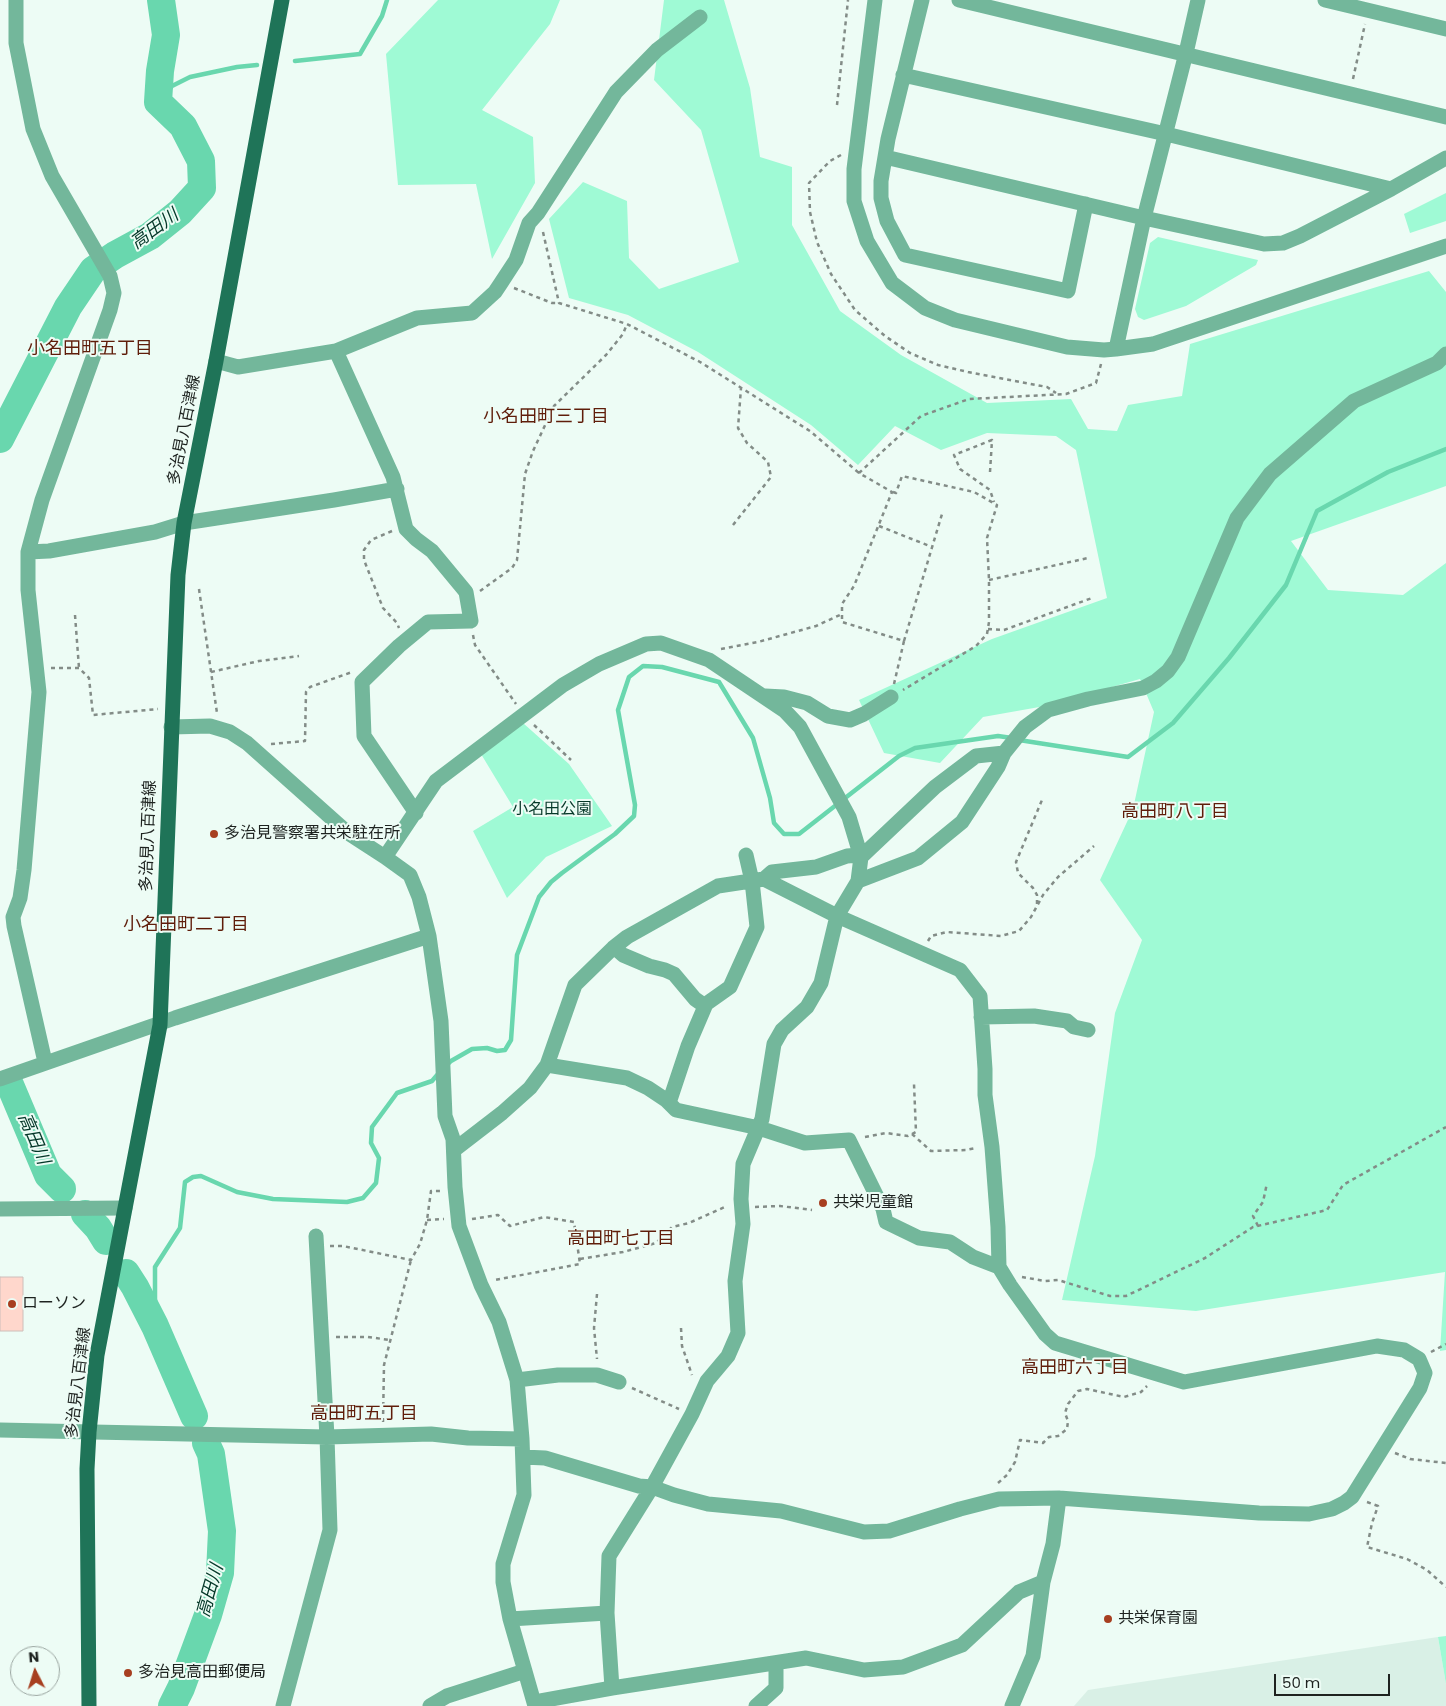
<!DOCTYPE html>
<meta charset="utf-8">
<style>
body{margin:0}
#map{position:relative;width:1446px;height:1706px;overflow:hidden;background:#edfcf5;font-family:Poppins,sans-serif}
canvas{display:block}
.north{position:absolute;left:10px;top:1646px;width:50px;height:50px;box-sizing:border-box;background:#edfcf5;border:1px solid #9aa5a0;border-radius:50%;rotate:355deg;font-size:14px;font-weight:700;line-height:20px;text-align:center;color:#1e2320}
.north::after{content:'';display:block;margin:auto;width:18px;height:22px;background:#a73f20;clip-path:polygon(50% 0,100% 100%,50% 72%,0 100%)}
.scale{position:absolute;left:1274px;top:1674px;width:116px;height:22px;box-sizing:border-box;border:2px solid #1e2320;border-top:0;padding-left:6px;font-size:15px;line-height:18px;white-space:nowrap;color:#1e2320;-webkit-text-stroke:4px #edfcf5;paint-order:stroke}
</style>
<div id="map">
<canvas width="1446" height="1706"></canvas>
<div class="north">N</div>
<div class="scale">50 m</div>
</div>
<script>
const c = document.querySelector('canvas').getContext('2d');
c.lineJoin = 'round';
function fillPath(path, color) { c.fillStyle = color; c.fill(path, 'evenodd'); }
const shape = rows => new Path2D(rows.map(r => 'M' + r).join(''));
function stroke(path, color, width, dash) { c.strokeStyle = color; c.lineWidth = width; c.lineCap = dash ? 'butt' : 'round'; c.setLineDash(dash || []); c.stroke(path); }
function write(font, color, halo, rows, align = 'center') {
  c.font = font + ' Poppins,"Noto Sans JP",sans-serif'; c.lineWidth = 4; c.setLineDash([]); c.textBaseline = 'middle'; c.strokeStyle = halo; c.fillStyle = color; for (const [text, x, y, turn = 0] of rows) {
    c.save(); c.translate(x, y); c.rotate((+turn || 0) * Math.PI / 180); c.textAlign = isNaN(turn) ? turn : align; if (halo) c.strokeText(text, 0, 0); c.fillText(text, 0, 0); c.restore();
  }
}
const built = shape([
 [1438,1637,1446,1684,1446,1706,1074,1706,1088,1690]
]);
const green = shape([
 [438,0,560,0,550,24,482,110,533,137,535,183,492,259,476,184,398,185,386,54],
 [664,0,724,0,750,88,760,157,792,167,792,225,840,311,901,355,987,403,1071,399,1088,429,1117,431,1128,405,1182,396,1190,344,1429,271,1446,292,1446,486,1291,541,1328,590,1403,595,1446,563,1446,1350,1440,1351,1445,1272,1196,1311,1062,1300,1095,1156,1115,1013,1142,940,1100,880,1133,809,1154,712,1140,679,1045,706,983,717,940,763,884,753,859,700,992,639,1107,598,1076,450,1056,436,987,433,941,450,895,426,858,465,811,425,698,352,628,315,569,298,549,219,583,182,627,201,629,258,659,289,739,262,701,130,654,80],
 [1446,193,1446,221,1410,233,1404,214],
 [1158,237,1258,260,1256,265,1186,306,1144,320,1138,317,1135,309,1150,243],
 [523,723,569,764,612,826,546,857,507,898,473,831,513,807,481,754],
 [1446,1636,1446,1684,1438,1637]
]);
const stream = shape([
 [295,61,360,54,382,16,387,0],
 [158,102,172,86,190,77,237,67,257,65],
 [1019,740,1128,757,1173,723,1229,658,1286,585,1317,511,1388,472,1446,449],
 [447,1065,451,1061,472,1049,487,1048,497,1051,505,1050,511,1040,517,955,539,897,551,882,562,873,615,834,634,816,635,805,618,710,629,677,643,666,662,667,719,682,753,738,770,798,774,823,784,834,799,834,899,756,915,748,998,736,1012,738],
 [155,1326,155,1267,180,1228,185,1182,193,1177,201,1176,237,1192,273,1199,347,1202,363,1198,376,1183,379,1158,371,1143,372,1127,397,1093,432,1081,438,1074]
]);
const river = shape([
 [0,439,68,307,93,270,115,255,150,236,180,212,202,188,201,161,183,126,158,102,160,71,166,35,161,0],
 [10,1085,48,1175,62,1189],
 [85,1214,98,1228,106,1241],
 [126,1273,135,1287,155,1326,194,1416],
 [172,1706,181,1688,208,1615,220,1573,222,1531,211,1454,206,1443]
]);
const building = shape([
 [0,1277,23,1277,23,1331,0,1331,0,1277]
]);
const path = shape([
 [1353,79,1365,24],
 [837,105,848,0],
 [841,155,830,161,809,183,810,212,817,242,831,274,855,310,885,336,910,353,938,365,968,372,1047,387,1056,393],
 [543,232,559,303,627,324,700,362,810,431,859,473],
 [514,288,552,303,559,303],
 [990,472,992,440,954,455,960,469,990,490,994,502],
 [893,492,896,493,902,476,974,492,997,505,987,538,989,580,989,622,987,634,976,646,903,690],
 [733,525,771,477,768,462,747,443,738,428,741,388],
 [879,526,932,547],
 [392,531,371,540,364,550,364,560,383,608,397,623,399,628],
 [989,580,1088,558],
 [199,589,217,713],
 [480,591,512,568,517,560,525,474,533,451,554,406,606,355,623,334,627,324],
 [75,615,79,668],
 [988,629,1004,630,1092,598],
 [473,635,475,645,516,704],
 [904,641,942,514],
 [721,649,758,642,816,626,842,614],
 [51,668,79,668,89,678,93,715,158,709],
 [211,672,259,661,299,656],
 [894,684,904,641,842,622,842,604,854,586,892,492,859,473,921,416,969,399,1066,394,1096,383,1101,364],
 [534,725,571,760],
 [271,744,305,741,306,692,310,687,352,672],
 [1037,904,1037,895,1033,888,1018,873,1016,862,1042,800],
 [928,941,931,936,947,932,1001,936,1019,931,1031,917,1043,895,1058,877,1094,846],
 [912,1134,931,1151,966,1150,976,1148],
 [865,1137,886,1133,908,1136,916,1132,914,1084],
 [755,1207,780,1206,812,1210],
 [472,1219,498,1215,510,1226,544,1217,574,1222,580,1264,495,1280],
 [427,1220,444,1219],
 [1258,1226,1253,1216,1263,1202,1267,1183],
 [330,1246,343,1246,411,1260,420,1244,427,1220,431,1191,441,1191],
 [580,1259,623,1252,656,1243,672,1227,689,1223,727,1206],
 [1022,1277,1045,1281,1058,1280,1110,1296,1126,1296,1205,1258,1253,1227,1327,1210,1343,1185,1446,1127],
 [597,1294,594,1328,597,1359],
 [681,1328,682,1346,692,1375],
 [336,1337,368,1337,390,1340],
 [1431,1352,1446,1344],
 [632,1388,679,1409],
 [383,1422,384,1365,411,1260],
 [1395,1453,1410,1459,1446,1463],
 [998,1483,1007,1475,1015,1462,1020,1440,1043,1443,1049,1437,1058,1436,1067,1429,1068,1421,1065,1413,1068,1404,1078,1391,1087,1389,1124,1397,1141,1392,1147,1386],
 [1367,1502,1378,1506,1372,1523,1367,1547,1407,1559,1427,1570,1446,1587]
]);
const minor = shape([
 [16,0,16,43,33,129,52,176,110,276,114,293,110,310,42,500,28,552,28,590,39,692,24,870,20,898,13,917,14,926,45,1062],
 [875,0,854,169,854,201,867,241,892,283,925,308,955,320,1067,347,1104,350,1116,349,1153,344,1446,246],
 [922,0,888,139,881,181,881,198,887,221,905,255,1068,291,1086,204],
 [959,0,1446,117],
 [1325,0,1446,29],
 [903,75,1166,134,1391,189],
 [885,157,1144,218,1264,244,1283,243,1300,236,1391,189,1446,158],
 [1116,349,1144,218,1186,53,1198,0],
 [336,351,393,477,406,529,416,539,432,551,466,592,471,621,428,622,399,646,362,682,364,736,416,813],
 [216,361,238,367,336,351,417,318,472,313,495,292,501,283,516,260,529,223,538,213,616,92,657,50,700,17],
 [28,552,49,551,155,532,184,523,334,500,397,489],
 [765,696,784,697,807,703,828,716,850,720,864,714,891,697],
 [171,727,210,726,230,732,247,743,348,833,385,857,410,875,419,897,429,936,441,1021,445,1116,453,1139,455,1187,459,1226,481,1285,499,1322,517,1380,522,1439,524,1495,503,1564,503,1582,510,1619,535,1706],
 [385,857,436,781,563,685,599,664,646,644,661,643,709,660,785,711,800,727,849,817,861,857,858,881,837,916,821,983,807,1007,782,1030,774,1044,762,1119,743,1164,741,1199,743,1224,735,1281,738,1333,728,1356,707,1381,692,1414,652,1487,609,1556,607,1613,612,1688],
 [861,857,935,787,976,756,1004,753,1025,727,1048,710,1088,699,1143,688,1156,681,1168,671,1178,657,1237,518,1270,474,1354,401,1437,363,1446,354],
 [764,879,772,872,816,867,847,856,860,855],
 [858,881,918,858,962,822,998,767,1004,753],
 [614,947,623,955,649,966,665,970,674,974,695,999,705,1006],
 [981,1017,1034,1016,1067,1021,1074,1027,1088,1030],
 [547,1065,627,1078,648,1088,666,1100,676,1110,759,1128,805,1143,849,1140,883,1209,886,1222,919,1238,950,1242,973,1257,999,1267],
 [0,1079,175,1018,429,936],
 [669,1103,688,1046,706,1004,730,987,757,927,752,881,746,855],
 [454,1150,502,1113,530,1088,547,1065,575,985,613,948,627,937,718,886,764,879,837,916,960,970,980,996,985,1069,985,1095,992,1147,998,1227,999,1267,1010,1285,1045,1334,1055,1343,1184,1382,1377,1346,1404,1350,1419,1359,1425,1373,1420,1388,1352,1497,1344,1503,1332,1509,1309,1514,1259,1513,1059,1498,999,1499,960,1509,889,1531,864,1532,781,1511,708,1504,674,1495,652,1487,639,1486,545,1458,523,1457],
 [0,1209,125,1208],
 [517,1380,558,1375,597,1375,619,1382],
 [0,1430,327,1437,431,1434,468,1438,522,1439],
 [510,1619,607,1613],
 [535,1702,612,1688,806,1658,864,1670,903,1667,962,1645,1019,1592,1043,1582],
 [283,1706,330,1530,327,1437,316,1236],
 [430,1706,447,1696,525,1671],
 [756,1706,776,1688,776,1664],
 [1012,1706,1033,1656,1043,1582,1053,1544,1059,1498]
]);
const major = shape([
 [89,1706,87,1469,89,1432,97,1355,160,1025,178,575,184,523,216,361,282,0]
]);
const markers = [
 [214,834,5,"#a73f20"],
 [823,1203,5,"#a73f20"],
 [12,1304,5,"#a73f20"],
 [1108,1619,5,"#a73f20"],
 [128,1673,5,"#a73f20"]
];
const streetNames = [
 ["多治見八百津線",185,430,-79],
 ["多治見八百津線",149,836,-88],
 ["多治見八百津線",79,1383,-83]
];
const parkNames = [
 ["小名田公園",552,810]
];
const poiNames = [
 ["多治見警察署共栄駐在所",224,834],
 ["共栄児童館",833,1203],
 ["ローソン",22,1304],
 ["共栄保育園",1118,1619],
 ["多治見高田郵便局",138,1673]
];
const waterNames = [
 ["高田川",155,230,-36],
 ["高田川",33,1139,67],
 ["高田川",211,1591,-74]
];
const neighbourhoodNames = [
 ["小名田町五丁目",90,349],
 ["小名田町三丁目",546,417],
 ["高田町八丁目",1175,812],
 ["小名田町二丁目",186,925],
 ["高田町七丁目",621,1239],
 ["高田町六丁目",1075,1368],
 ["高田町五丁目",364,1414]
];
fillPath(built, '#d9f0e6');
fillPath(green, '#9ffad5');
stroke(stream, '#69d7ae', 4.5);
stroke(river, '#69d7ae', 28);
fillPath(building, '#ffd7cc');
stroke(building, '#cebeba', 1);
stroke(path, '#838c87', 2.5, [4, 4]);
stroke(minor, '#73b79b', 15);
stroke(major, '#1f7458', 15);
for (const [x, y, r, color] of markers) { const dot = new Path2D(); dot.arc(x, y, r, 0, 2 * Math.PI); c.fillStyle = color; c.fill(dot); stroke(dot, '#edfcf5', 2); }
write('16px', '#1e2320', '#edfcf5', streetNames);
write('16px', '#063929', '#edfcf5', parkNames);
write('16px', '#1e2320', '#edfcf5', poiNames, 'left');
write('italic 18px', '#043728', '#edfcf5', waterNames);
write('18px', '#5f1d0a', '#edfcf5', neighbourhoodNames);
</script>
